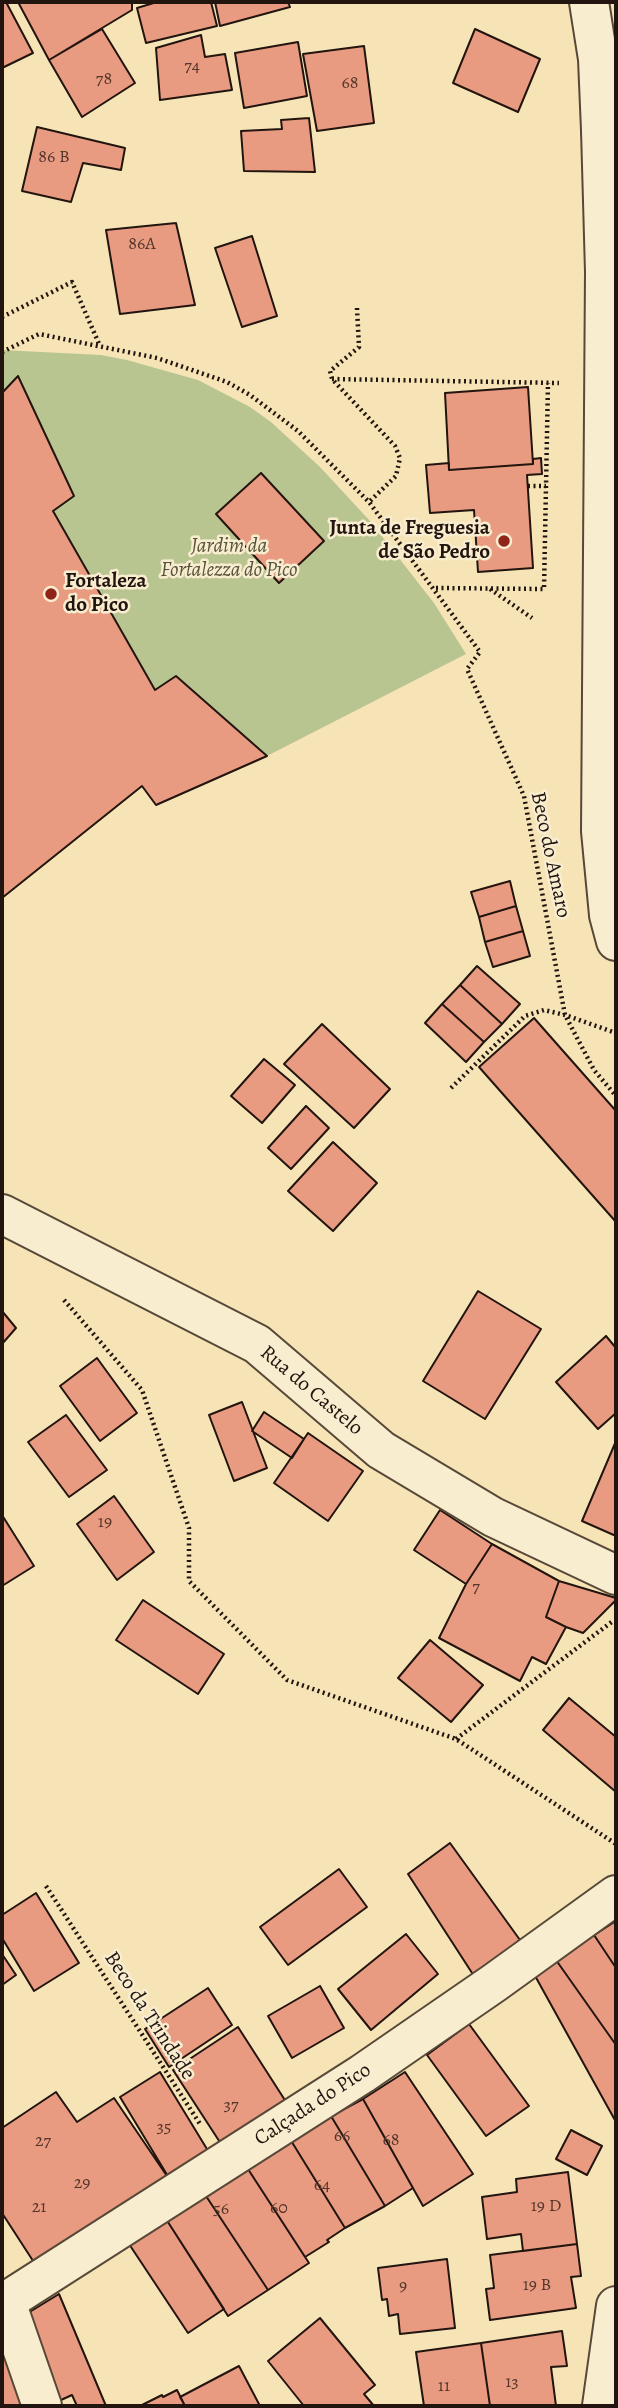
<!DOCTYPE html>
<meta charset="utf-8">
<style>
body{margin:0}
#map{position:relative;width:618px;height:2408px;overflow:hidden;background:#f6e4b6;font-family:Alegreya,serif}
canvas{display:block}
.frame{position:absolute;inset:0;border:4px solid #22140e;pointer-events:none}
</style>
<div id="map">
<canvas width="618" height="2408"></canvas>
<div class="frame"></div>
</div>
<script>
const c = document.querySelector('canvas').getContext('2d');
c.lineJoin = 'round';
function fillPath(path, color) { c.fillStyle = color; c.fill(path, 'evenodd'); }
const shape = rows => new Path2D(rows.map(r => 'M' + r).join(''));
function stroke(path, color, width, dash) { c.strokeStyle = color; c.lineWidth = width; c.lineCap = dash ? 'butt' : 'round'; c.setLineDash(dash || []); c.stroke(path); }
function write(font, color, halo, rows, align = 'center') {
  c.font = font + ' Alegreya,serif'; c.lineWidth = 5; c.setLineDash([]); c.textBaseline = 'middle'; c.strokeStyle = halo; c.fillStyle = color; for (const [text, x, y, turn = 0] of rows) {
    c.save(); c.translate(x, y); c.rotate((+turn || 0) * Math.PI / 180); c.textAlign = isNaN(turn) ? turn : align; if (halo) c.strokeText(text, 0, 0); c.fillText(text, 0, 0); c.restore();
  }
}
const green = shape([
 [2,350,101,355,127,360,198,380,250,407,271,422,320,467,370,521,434,603,466,654,267,756,155,690,53,511,74,496,18,377,2,393]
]);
const building = shape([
 [2,2,6,2,33,53,2,68,2,2],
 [18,2,132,2,132,10,49,60,18,2],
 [157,2,211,2,217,26,146,43,137,8,157,2],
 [215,2,288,2,290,7,220,26,215,2],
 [102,29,135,83,82,117,49,60,102,29],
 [475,29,540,59,518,112,453,83,475,29],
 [201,35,205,57,225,54,232,90,160,100,156,48,201,35],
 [298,42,307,96,244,108,235,53,298,42],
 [364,46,374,123,317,131,303,54,364,46],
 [309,118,315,172,244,171,241,131,282,129,281,120,309,118],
 [37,127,125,148,121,170,83,163,71,202,22,191,37,127],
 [176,223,195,305,120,314,106,230,176,223],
 [252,236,277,316,242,327,215,248,252,236],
 [18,376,74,496,53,511,155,690,176,676,267,756,156,805,142,786,2,898,2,393,18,376],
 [528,387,533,464,449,470,445,393,528,387],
 [541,458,542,474,527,475,533,568,478,572,474,510,430,513,426,465,449,463,449,470,533,464,533,459,541,458],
 [261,473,324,541,279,583,216,514,261,473],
 [510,881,516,906,479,917,471,892,510,881],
 [516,906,523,931,485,942,479,917,516,906],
 [523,931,530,956,493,967,485,942,523,931],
 [477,966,520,1004,502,1024,460,985,477,966],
 [460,985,502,1024,484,1042,442,1004,460,985],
 [442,1004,484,1042,466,1062,425,1023,442,1004],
 [534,1018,616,1111,616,1222,479,1067,534,1018],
 [322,1024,390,1089,354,1128,284,1064,322,1024],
 [264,1059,295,1085,262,1123,231,1096,264,1059],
 [306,1106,329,1128,291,1169,268,1148,306,1106],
 [333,1142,377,1183,333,1231,288,1191,333,1142],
 [478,1291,541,1329,485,1419,423,1381,478,1291],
 [2,1311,16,1328,2,1344,2,1311],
 [606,1336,616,1348,616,1413,598,1429,556,1382,606,1336],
 [97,1358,137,1413,100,1441,60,1386,97,1358],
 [242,1402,267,1468,234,1481,209,1415,242,1402],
 [264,1412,304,1439,292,1458,252,1431,264,1412],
 [66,1415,107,1470,69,1497,28,1442,66,1415],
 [308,1433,363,1471,328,1521,274,1483,308,1433],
 [616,1441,616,1536,582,1521,616,1441],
 [114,1496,154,1552,117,1580,77,1524,114,1496],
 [440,1510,492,1544,466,1584,414,1550,440,1510],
 [2,1515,34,1566,2,1586,2,1515],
 [492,1544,559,1581,546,1617,566,1627,546,1664,532,1657,520,1681,439,1638,466,1584,492,1544],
 [559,1581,616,1598,616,1600,583,1633,566,1627,546,1617,559,1581],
 [143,1600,224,1654,198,1694,116,1640,143,1600],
 [430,1640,483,1685,451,1722,398,1678,430,1640],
 [569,1698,616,1737,616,1792,543,1730,569,1698],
 [450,1843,520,1940,474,1976,408,1874,450,1843],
 [339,1869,367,1907,288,1965,260,1927,339,1869],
 [36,1893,79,1963,34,1991,2,1938,2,1915,36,1893],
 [616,1921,616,1968,594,1935,616,1921],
 [406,1934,438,1974,371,2030,338,1989,406,1934],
 [594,1935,616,1968,616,2045,556,1960,594,1935],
 [2,1954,16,1975,2,1985,2,1954],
 [556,1960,616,2045,616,2122,534,1974,556,1960],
 [320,1986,344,2028,292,2058,268,2016,320,1986],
 [208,1988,232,2025,169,2067,145,2029,208,1988],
 [469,2024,529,2106,486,2136,427,2055,469,2024],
 [238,2027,290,2108,225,2150,173,2070,238,2027],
 [160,2072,210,2154,169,2178,120,2097,160,2072],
 [405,2072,473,2174,423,2206,363,2099,405,2072],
 [56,2092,77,2122,114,2098,169,2179,37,2267,2,2213,2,2128,56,2092],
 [363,2099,413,2188,385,2206,331,2116,363,2099],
 [331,2116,385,2206,345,2228,290,2139,331,2116],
 [571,2130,602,2146,587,2175,556,2159,571,2130],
 [290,2139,345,2228,327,2240,329,2242,305,2257,246,2166,290,2139],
 [246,2166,309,2263,268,2290,204,2193,246,2166],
 [568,2172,577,2244,523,2251,521,2234,487,2239,482,2197,517,2192,516,2179,568,2172],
 [204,2193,268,2290,228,2316,166,2219,204,2193],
 [166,2219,224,2309,188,2333,129,2244,166,2219],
 [577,2244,581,2276,571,2277,576,2308,490,2320,486,2289,494,2288,490,2255,577,2244],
 [447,2259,455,2328,400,2334,398,2314,389,2316,387,2299,382,2300,378,2268,447,2259],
 [59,2294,106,2406,77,2406,72,2395,50,2405,23,2316,59,2294],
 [320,2318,375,2385,364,2394,374,2406,304,2406,268,2361,320,2318],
 [562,2331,567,2366,551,2367,556,2406,490,2406,481,2343,562,2331],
 [2,2332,31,2406,2,2406,2,2332],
 [481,2343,490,2406,424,2406,416,2352,481,2343],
 [239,2366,260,2406,185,2406,180,2397,239,2366],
 [177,2390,185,2406,140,2406,162,2395,163,2397,177,2390]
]);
const path = shape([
 [357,308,359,347,330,371,332,379,395,446,400,458,396,476,369,502],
 [2,317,72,282,100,346],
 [2,352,39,334,157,358,227,382,250,395,298,431,369,502,480,652,467,669,524,796,565,1015,594,1070,616,1096],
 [332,379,559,383],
 [528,486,546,486],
 [436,588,544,589,548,383],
 [490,589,532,618],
 [451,1088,525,1016,544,1010,565,1015,616,1033],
 [64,1300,142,1390,189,1528,189,1581,287,1680,456,1739,616,1844],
 [456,1739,613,1621],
 [46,1886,200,2124]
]);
const minor = shape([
 [601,130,605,272,601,831,609,915,616,941],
 [2,1214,257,1344,381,1450,493,1517,616,1575],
 [6,2302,42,2406],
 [602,2406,616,2306]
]);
const tertiary = shape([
 [589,2,598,59,601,130,616,130],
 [2,2304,362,2074,494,1983,616,1895]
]);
const markers = [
 [504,541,7,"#8f2418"],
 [51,594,7,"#8f2418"]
];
const numberNames = [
 ["74",192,67],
 ["78",104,80],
 ["68",350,84],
 ["86 B",54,158],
 ["86A",142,245],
 ["19",105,1523],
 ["7",476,1588],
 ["37",231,2106],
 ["35",164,2128],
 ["66",342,2137],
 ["68",391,2141],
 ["27",43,2142],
 ["29",82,2184],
 ["64",322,2186],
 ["19 D",546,2207],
 ["21",39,2208],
 ["60",279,2209],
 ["56",221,2210],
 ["19 B",537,2286],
 ["9",403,2287],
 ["13",512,2383],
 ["11",444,2387]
];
const poiNames = [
 ["Junta de Freguesia",490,529],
 ["de São Pedro",490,553],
 ["Fortaleza",65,582,"left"],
 ["do Pico",65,606,"left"]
];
const parkNames = [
 ["Jardim da",229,547],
 ["Fortalezza do Pico",229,571]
];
const streetNames = [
 ["Beco do Amaro",550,855,78],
 ["Rua do Castelo",311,1391,40],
 ["Beco da Trindade",149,2016,57],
 ["Calçada do Pico",313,2105,-33]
];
fillPath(green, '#b9c591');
fillPath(building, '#e99b81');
stroke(building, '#22140e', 2);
stroke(minor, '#574838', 42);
stroke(tertiary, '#574838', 42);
stroke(path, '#22140e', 4.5, [2, 3.5]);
stroke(minor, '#f9edd0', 38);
stroke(tertiary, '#f9edd0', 38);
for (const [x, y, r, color] of markers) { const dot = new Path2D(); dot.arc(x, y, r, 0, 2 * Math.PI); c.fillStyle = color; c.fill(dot); stroke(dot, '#f9edd0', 2.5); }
write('18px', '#54362b', null, numberNames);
write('bold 21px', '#22140e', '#f9edd0', poiNames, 'right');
write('italic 21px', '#57523c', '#f9edd0', parkNames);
write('21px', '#22140e', '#f9edd0', streetNames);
</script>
